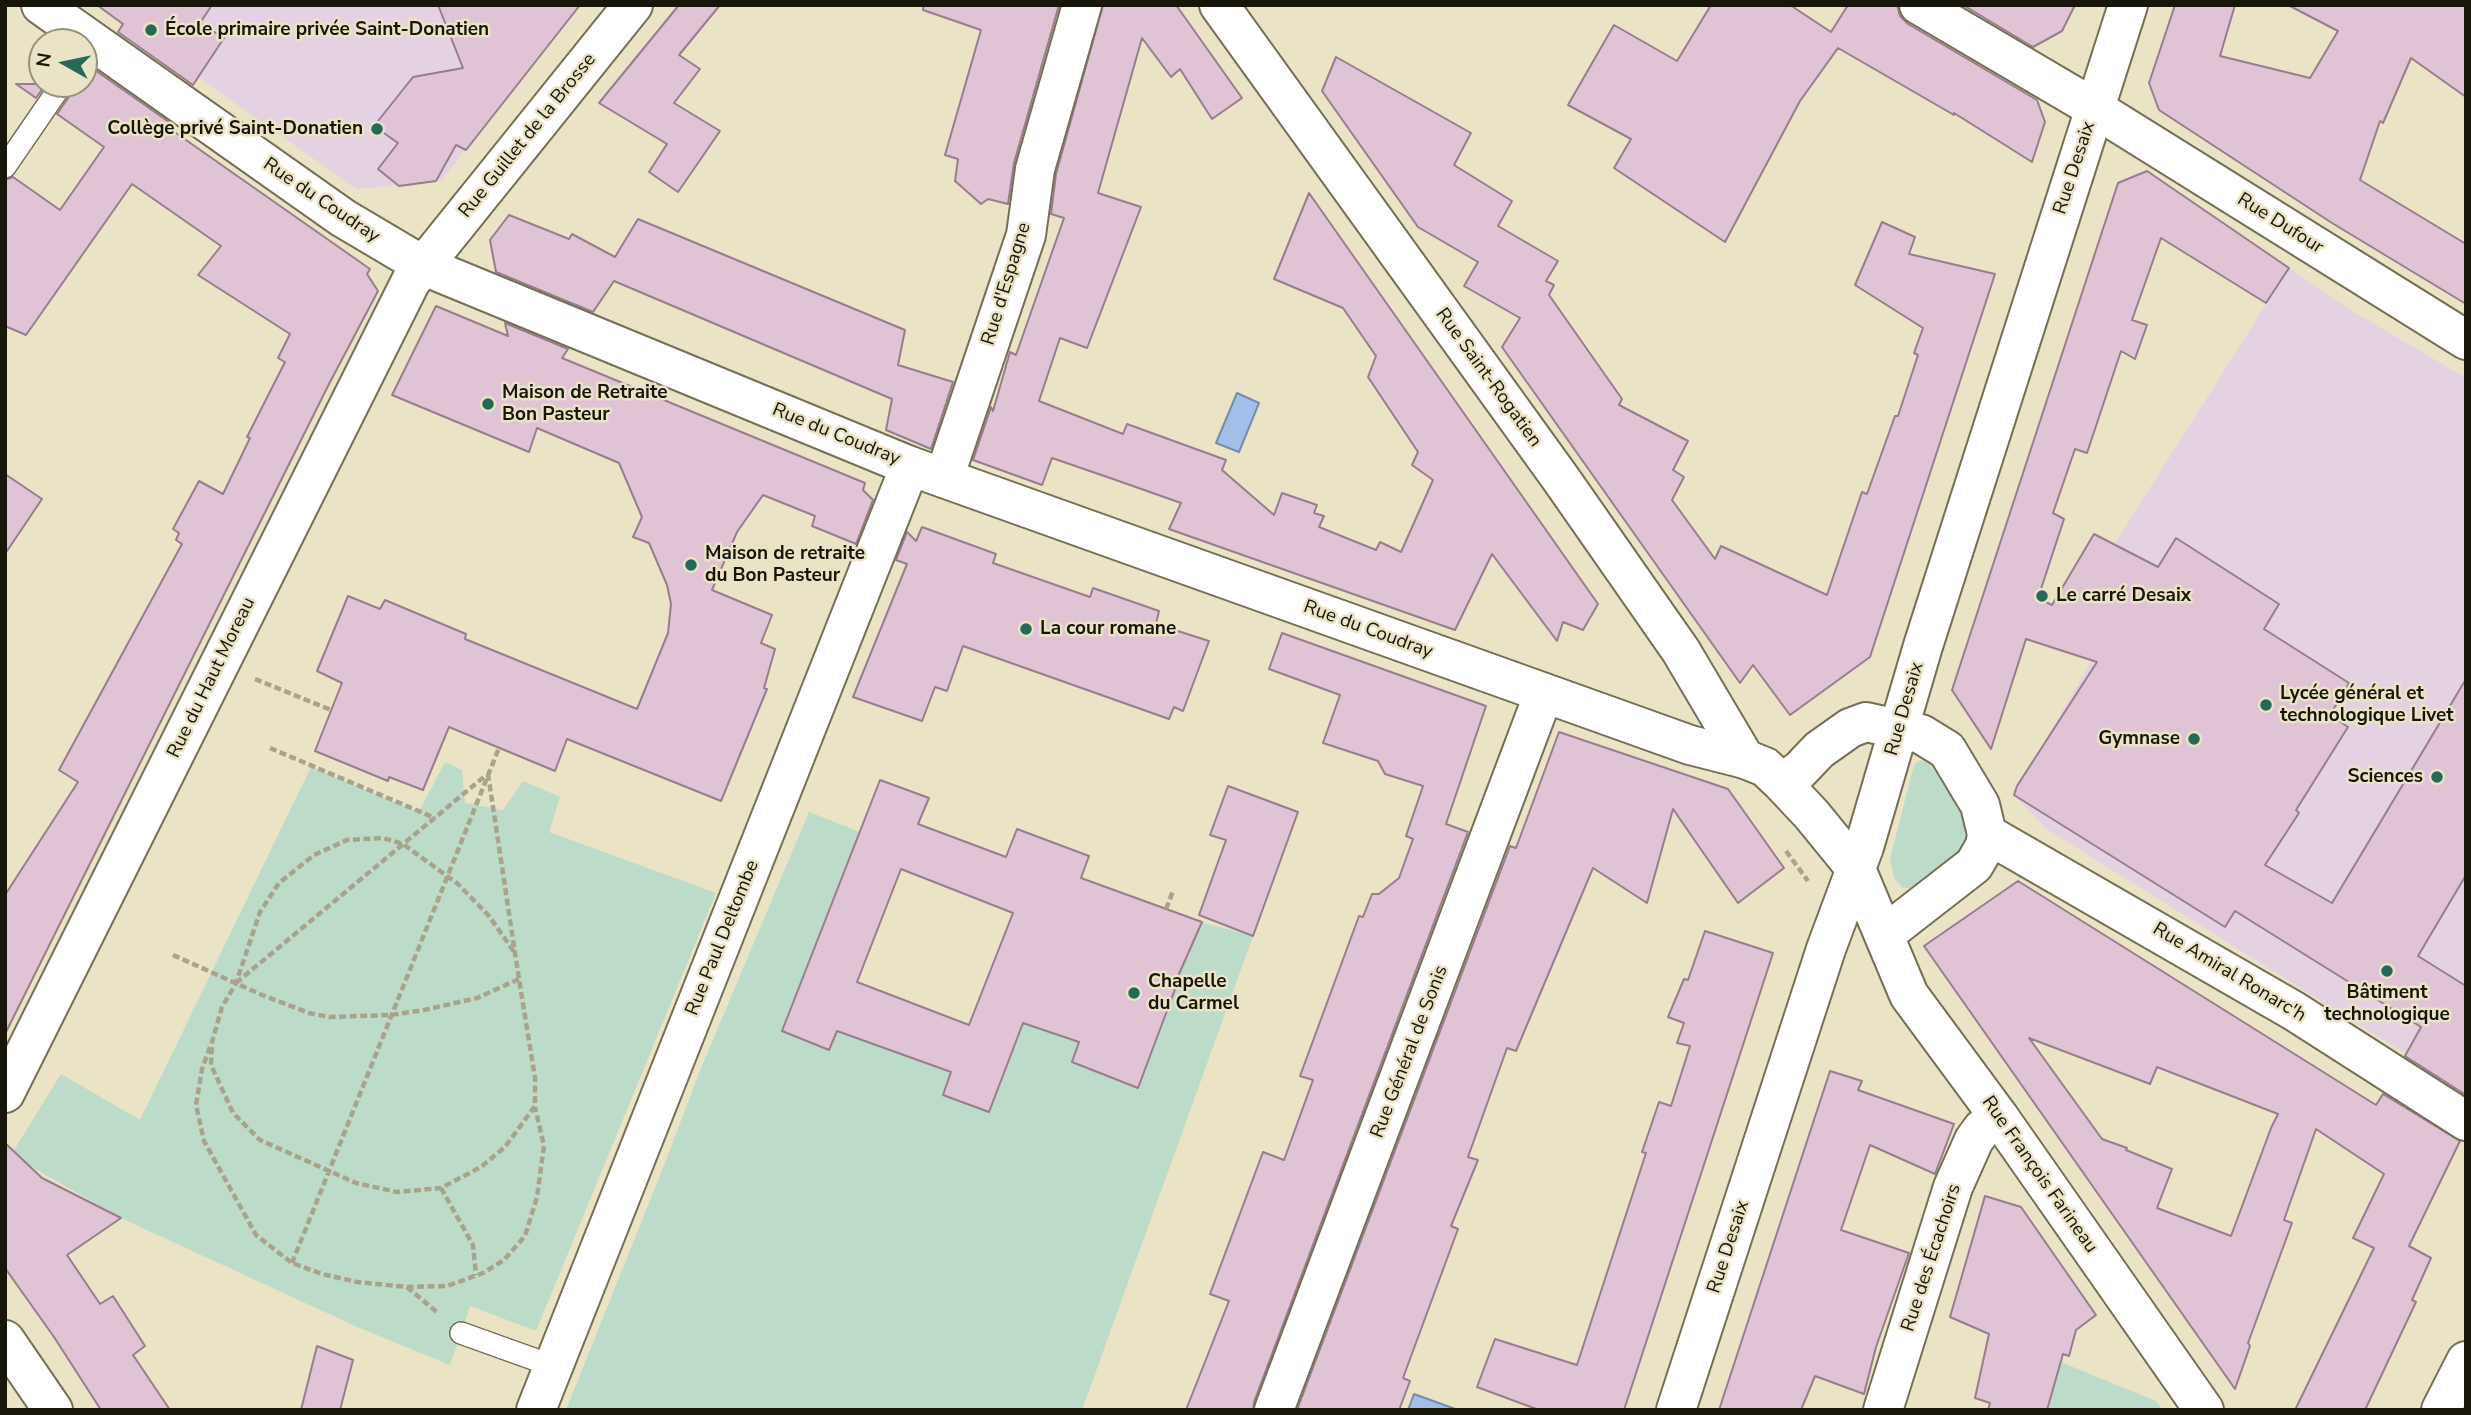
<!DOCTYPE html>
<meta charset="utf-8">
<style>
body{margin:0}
#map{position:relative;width:2471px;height:1415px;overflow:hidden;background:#eae3c6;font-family:"Nunito Sans",sans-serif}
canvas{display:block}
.frame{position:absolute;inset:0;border:7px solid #18160b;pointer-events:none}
.north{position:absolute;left:28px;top:28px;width:70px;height:70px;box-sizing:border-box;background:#eae3c6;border:2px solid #96917b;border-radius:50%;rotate:279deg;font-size:19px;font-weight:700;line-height:28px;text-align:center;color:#18160b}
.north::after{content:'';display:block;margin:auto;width:24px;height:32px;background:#266959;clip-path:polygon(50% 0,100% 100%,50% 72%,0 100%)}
</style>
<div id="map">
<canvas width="2471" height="1415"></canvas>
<div class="frame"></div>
<div class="north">N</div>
</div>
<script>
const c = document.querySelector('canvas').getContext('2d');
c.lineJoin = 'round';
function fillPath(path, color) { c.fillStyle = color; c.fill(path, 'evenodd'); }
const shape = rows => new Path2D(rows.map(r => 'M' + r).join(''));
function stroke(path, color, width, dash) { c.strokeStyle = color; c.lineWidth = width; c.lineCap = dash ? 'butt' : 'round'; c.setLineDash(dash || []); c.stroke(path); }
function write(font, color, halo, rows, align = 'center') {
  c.font = font + ' "Nunito Sans",sans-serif'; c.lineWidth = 5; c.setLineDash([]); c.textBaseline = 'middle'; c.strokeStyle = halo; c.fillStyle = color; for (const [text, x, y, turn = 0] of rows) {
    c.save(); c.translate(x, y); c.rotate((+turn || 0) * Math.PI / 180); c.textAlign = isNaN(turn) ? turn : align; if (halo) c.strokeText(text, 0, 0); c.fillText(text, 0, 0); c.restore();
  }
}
const education = shape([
 [97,5,580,5,441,181,356,189],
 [2289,268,2352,311,2466,378,2466,1092,2045,828,2014,795,2092,660,2107,556]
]);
const green = shape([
 [1920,760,1928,763,1953,795,1965,825,1965,842,1957,858,1913,889,1902,887,1894,878,1890,859,1914,765],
 [445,762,462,770,465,803,503,810,523,781,560,797,549,832,716,893,536,1331,470,1306,450,1365,355,1326,121,1218,11,1155,61,1074,140,1120,311,767,419,812],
 [809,812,860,832,782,1031,829,1050,837,1031,951,1072,943,1095,988,1112,1023,1023,1079,1042,1072,1062,1197,921,1253,936,1082,1410,566,1410,665,1163,699,1073],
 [2058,1361,2156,1401,2163,1410,2045,1410]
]);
const water = shape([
 [1237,393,1259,403,1239,452,1216,443,1237,393],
 [1414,1394,1458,1410,1408,1410,1414,1394]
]);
const building = shape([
 [97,5,212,5,200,23,224,38,193,85,118,32,123,24,97,5],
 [438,5,580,5,466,150,456,145,436,181,399,186,378,169,398,143,374,126,413,77,463,68,438,5],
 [679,5,720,5,679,55,700,69,674,103,720,131,678,192,649,172,667,144,599,103,679,5],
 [924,5,1059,5,1014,163,1008,204,988,199,981,204,955,181,958,159,945,155,981,30,923,10,924,5],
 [1103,5,1176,5,1242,98,1212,119,1180,69,1171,77,1142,38,1098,193,1141,207,1087,348,1060,338,1039,401,1123,434,1127,424,1226,460,1222,470,1274,515,1282,493,1317,505,1314,513,1324,516,1319,527,1376,550,1380,542,1401,552,1433,480,1412,465,1418,452,1368,377,1376,356,1343,308,1274,279,1309,193,1598,604,1583,630,1563,622,1557,641,1492,554,1455,630,1169,529,1181,503,1113,479,1052,458,1042,485,973,460,991,407,993,411,1010,352,1016,355,1064,218,1051,214,1056,174,1103,5],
 [1711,5,1790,5,1831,32,1848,5,1897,5,1900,16,1908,24,2037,100,2045,122,2032,162,1954,113,1954,115,1838,48,1800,101,1725,242,1614,168,1631,139,1568,105,1614,25,1677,61,1711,5],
 [1963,5,2075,5,2062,31,2033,47,1963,5],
 [2175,5,2235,5,2220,56,2310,78,2338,31,2288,5,2466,5,2466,97,2411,58,2383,123,2380,121,2360,180,2466,244,2466,304,2332,223,2159,110,2149,83,2175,5],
 [1336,57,1471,133,1454,165,1512,201,1498,226,1558,261,1546,281,1554,285,1549,295,1622,399,1619,405,1688,441,1673,470,1684,477,1672,500,1715,559,1721,546,1827,595,1862,492,1867,494,1895,416,1898,416,1918,355,1914,353,1923,328,1855,285,1882,222,1915,237,1909,254,1995,274,1870,657,1790,715,1753,665,1740,683,1502,347,1520,318,1464,286,1478,262,1418,227,1322,91,1336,57],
 [92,68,169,122,166,126,370,269,367,274,378,291,329,384,5,1034,5,895,78,782,59,770,182,544,176,540,179,533,173,529,199,481,223,494,250,438,247,437,285,362,278,358,290,334,198,275,221,246,132,184,26,335,5,326,5,180,13,177,60,210,104,147,57,114,73,91,75,84,84,84,84,80,92,68],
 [16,84,46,84,36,98,16,84],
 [2147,171,2289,268,2266,303,2161,238,2132,320,2147,325,2135,359,2121,351,2087,453,2075,449,2053,513,2064,519,2038,598,2052,605,2094,534,2158,567,2176,538,2279,604,2264,629,2349,683,2330,715,2348,727,2296,810,2299,813,2265,865,2332,903,2466,679,2466,875,2418,956,2466,986,2466,1095,2405,1056,2421,1027,2235,911,2225,927,2014,795,2017,786,2097,662,2026,639,1991,749,1952,690,2118,183,2147,171],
 [509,215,569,239,572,234,615,257,638,219,905,330,898,365,953,382,931,449,886,430,892,399,614,281,593,312,496,272,490,240,509,215],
 [436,306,508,336,505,323,568,349,562,358,865,483,863,490,873,500,856,544,812,526,815,516,763,495,737,532,712,590,772,615,761,643,775,649,764,688,767,689,721,801,567,739,555,771,449,727,423,790,389,777,388,781,315,751,342,683,317,671,348,596,380,609,385,600,466,634,465,639,637,709,668,633,671,604,667,585,649,543,633,537,642,517,619,463,537,428,529,452,392,395,436,306],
 [5,474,42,499,5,554,5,474],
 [922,527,996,554,993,563,1090,597,1093,588,1159,611,1156,624,1209,641,1183,711,1174,707,1169,719,963,646,947,691,935,687,922,721,853,697,907,564,896,560,907,532,916,541,922,527],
 [1282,633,1486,706,1446,824,1468,832,1254,1402,1253,1410,1186,1410,1229,1301,1210,1294,1263,1152,1284,1160,1313,1080,1300,1076,1359,916,1363,917,1372,894,1379,894,1399,878,1413,839,1406,836,1423,786,1385,774,1378,761,1323,743,1340,695,1269,669,1282,633],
 [1559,732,1728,789,1784,868,1738,903,1673,809,1647,903,1593,868,1516,1051,1507,1048,1468,1157,1478,1160,1451,1226,1458,1229,1403,1378,1410,1381,1399,1410,1297,1410,1510,846,1516,848,1559,732],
 [880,780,929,798,918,824,1006,857,1017,829,1089,856,1081,878,1202,922,1175,983,1177,984,1138,1088,1072,1062,1079,1042,1023,1023,989,1112,943,1095,951,1072,837,1031,829,1050,782,1031,880,780],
 [901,869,1013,913,969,1025,857,982,901,869],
 [1228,786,1298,812,1253,936,1199,915,1226,840,1210,835,1228,786],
 [2018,881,2376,1105,2383,1094,2460,1141,2409,1246,2431,1258,2412,1300,2416,1302,2365,1410,2295,1410,2374,1248,2353,1238,2384,1174,2316,1129,2284,1220,2292,1223,2248,1343,2250,1346,2235,1389,1924,946,2018,881],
 [2029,1038,2150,1084,2157,1067,2278,1114,2271,1128,2231,1236,2157,1208,2172,1169,2126,1150,2127,1148,2102,1139,2029,1038],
 [1705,931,1773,953,1624,1410,1539,1410,1477,1387,1495,1339,1577,1365,1646,1153,1642,1152,1659,1102,1671,1106,1690,1046,1677,1043,1684,1023,1668,1017,1684,979,1688,980,1705,931],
 [1830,1071,1862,1081,1858,1090,1954,1124,1935,1174,1870,1145,1841,1230,1909,1253,1876,1347,1864,1394,1815,1376,1801,1410,1719,1410,1830,1071],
 [5,1143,42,1178,121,1218,67,1255,100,1304,113,1296,145,1346,133,1355,170,1410,101,1410,54,1337,5,1268,5,1143],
 [1985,1196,2021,1207,2096,1315,2076,1330,2069,1356,2063,1354,2047,1410,1988,1410,1990,1403,1975,1398,1989,1334,1950,1317,1985,1196],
 [317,1346,353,1360,340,1410,301,1410,317,1346]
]);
const path = shape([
 [255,679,331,710],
 [270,748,435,818],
 [488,774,515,953,519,979,535,1078,535,1106,505,1147,481,1167,441,1188,397,1192,356,1183,260,1140,233,1113,211,1065,212,1042,222,1007,236,983,260,912,279,883,314,855,347,840,383,838,403,844,458,884,489,916,515,953],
 [1786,851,1808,881],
 [1166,909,1173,891],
 [173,955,262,995,309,1013,329,1017,391,1015,424,1010,477,998,519,979],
 [236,983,485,776],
 [210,1047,202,1069,196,1105,204,1141,256,1235,292,1263,322,1274,357,1282,407,1287,447,1286,483,1273,504,1260,525,1236,537,1197,544,1146,535,1107],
 [441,1188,473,1245,476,1275],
 [292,1263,499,748],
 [407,1287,439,1314]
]);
const service = shape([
 [5,167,62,84],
 [461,1333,553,1366]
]);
const minor = shape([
 [1219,5,1561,479,1681,651,1745,759],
 [1919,5,2094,108,2466,340],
 [944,478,1026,235,1035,169,1082,5],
 [1987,834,2294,1011,2466,1121],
 [5,1093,411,281,633,5],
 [5,1340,53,1410],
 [536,1410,910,466],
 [1274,1410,1544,693],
 [1883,1410,1953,1187,1974,1140,1982,1129,1999,1117],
 [2441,1410,2466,1361]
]);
const tertiary = shape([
 [41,5,343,218,424,266,910,466,1690,745,1745,759,1765,767,1782,783,1812,815,1856,869,1909,995,1999,1117,2204,1410],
 [1782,783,1800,770,1819,750,1850,728,1866,722,1921,734,1947,750,1980,805,1987,834,1985,846,1974,865,1884,935],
 [1676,1410,1826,949,1864,847,1923,646,2128,5]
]);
const markers = [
 [151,30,7,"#266959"],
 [377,129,7,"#266959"],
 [488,404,7,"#266959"],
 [691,565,7,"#266959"],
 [2042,596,7,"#266959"],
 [1026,629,7,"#266959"],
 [2266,705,7,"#266959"],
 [2194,739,7,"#266959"],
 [2437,777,7,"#266959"],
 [2387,971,7,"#266959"],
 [1134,993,7,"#266959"]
];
const poiNames = [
 ["École primaire privée Saint-Donatien",165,30],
 ["Collège privé Saint-Donatien",363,129,"right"],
 ["Maison de Retraite",502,393],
 ["Bon Pasteur",502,415],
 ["Maison de retraite",705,554],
 ["du Bon Pasteur",705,576],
 ["Le carré Desaix",2056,596],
 ["La cour romane",1040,629],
 ["Lycée général et",2280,694],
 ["technologique Livet",2280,716],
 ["Gymnase",2180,739,"right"],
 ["Sciences",2423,777,"right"],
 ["Chapelle",1148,982],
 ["du Carmel",1148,1004],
 ["Bâtiment",2387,993,"center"],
 ["technologique",2387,1015,"center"]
];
const streetNames = [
 ["Rue Guillet de la Brosse",528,136,-51],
 ["Rue Desaix",2075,168,-72],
 ["Rue du Coudray",321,201,34],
 ["Rue Dufour",2280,224,32],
 ["Rue d'Espagne",1007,284,-73],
 ["Rue Saint-Rogatien",1488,378,54],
 ["Rue du Coudray",836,435,22],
 ["Rue du Coudray",1368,630,20],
 ["Rue du Haut Moreau",212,678,-64],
 ["Rue Desaix",1905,709,-74],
 ["Rue Paul Deltombe",723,938,-68],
 ["Rue Amiral Ronarc'h",2229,973,31],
 ["Rue Général de Sonis",1410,1052,-69],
 ["Rue François Farineau",2039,1175,55],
 ["Rue Desaix",1729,1247,-72],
 ["Rue des Écachoirs",1932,1258,-72]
];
fillPath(education, '#e4d2e3');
fillPath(green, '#bcdbc8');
fillPath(water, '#a2bfea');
stroke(water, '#798ca7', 2);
fillPath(building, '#e0c3d5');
stroke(building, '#977d8d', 2);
stroke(service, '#757055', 24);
stroke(minor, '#757055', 42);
stroke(tertiary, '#757055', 42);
stroke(path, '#a9a38c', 4.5, [7, 3.5]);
stroke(service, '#fff', 21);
stroke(minor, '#fff', 38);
stroke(tertiary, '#fff', 38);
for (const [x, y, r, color] of markers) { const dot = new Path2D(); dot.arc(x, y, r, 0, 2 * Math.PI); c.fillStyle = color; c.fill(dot); stroke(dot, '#eae3c6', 2.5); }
write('bold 19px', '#18160b', '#eae3c6', poiNames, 'left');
write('19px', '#18160b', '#eae3c6', streetNames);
</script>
